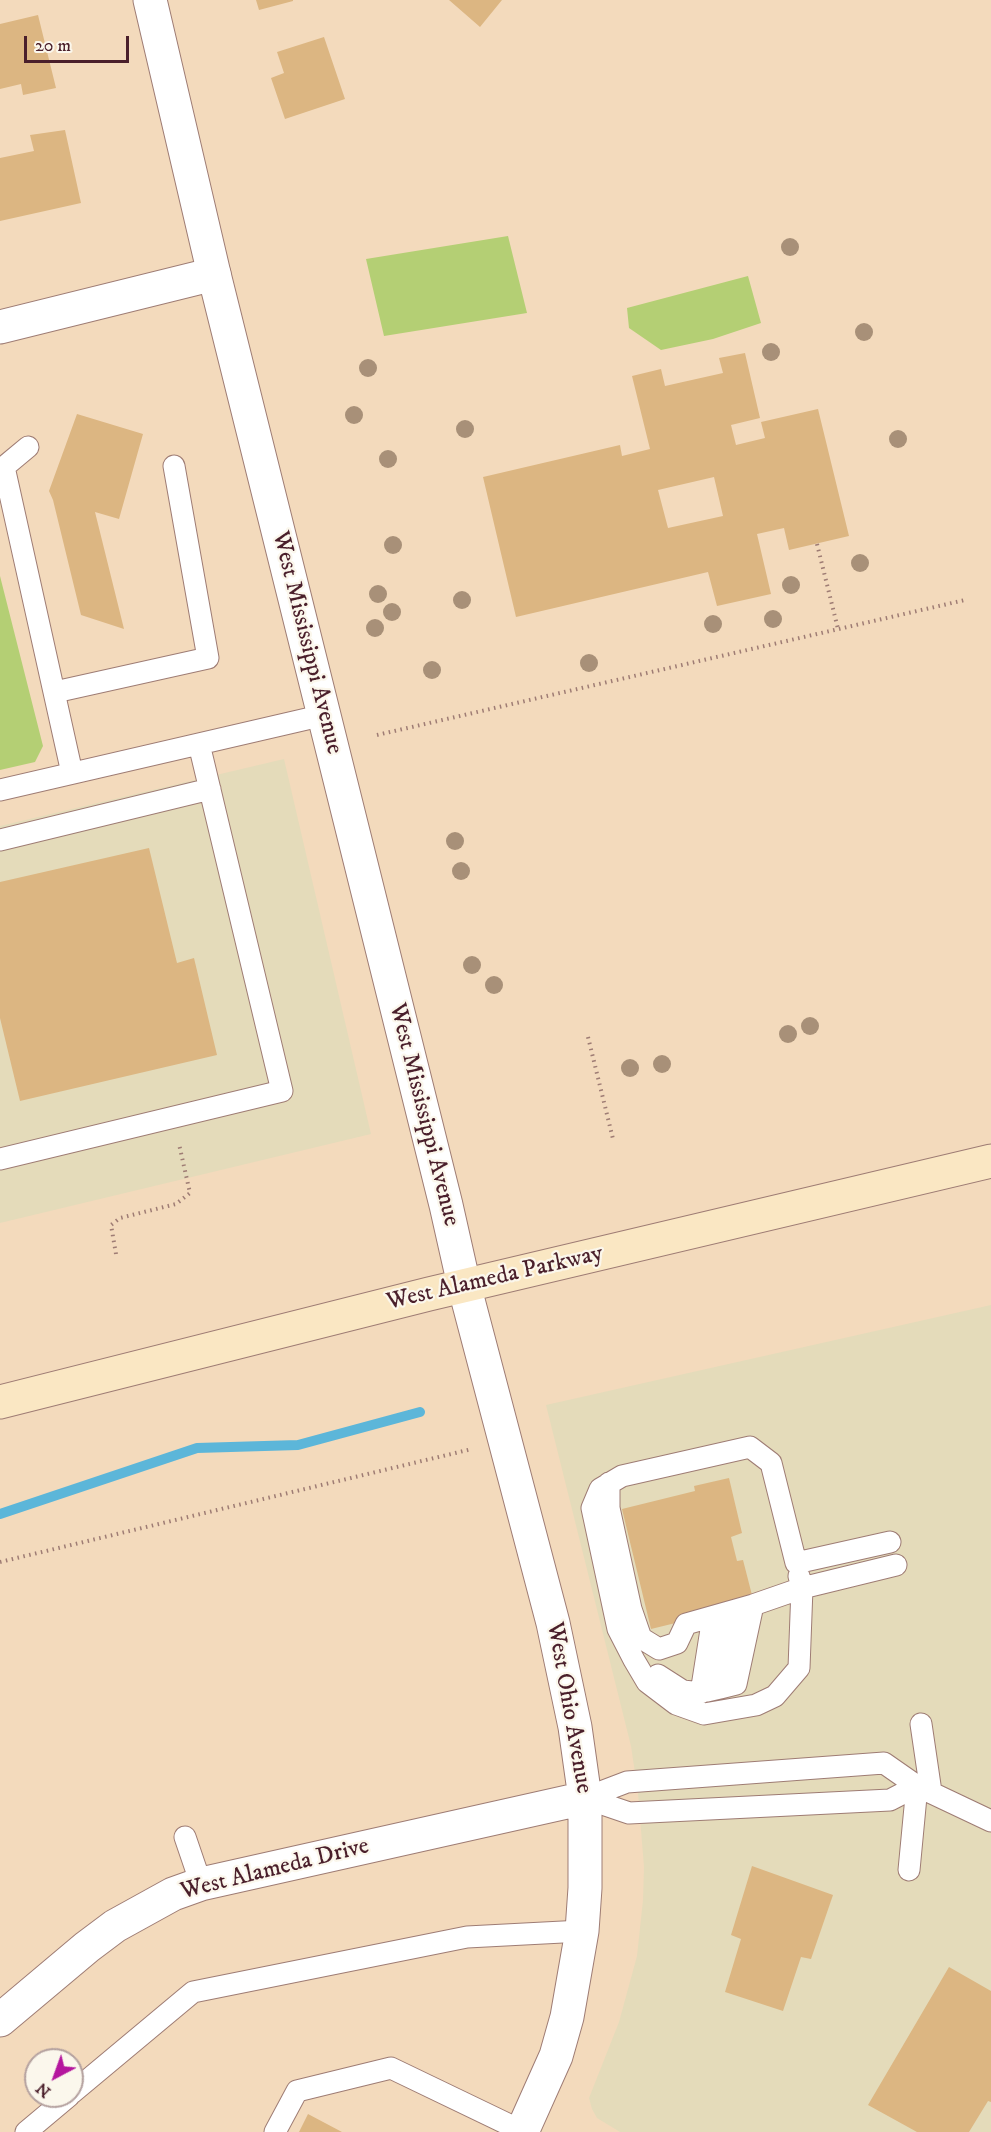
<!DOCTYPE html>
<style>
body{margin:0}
#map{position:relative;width:991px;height:2132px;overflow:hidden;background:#f3dabc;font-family:"IM FELL DW Pica",serif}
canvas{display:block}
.north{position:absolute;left:24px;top:2048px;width:60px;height:60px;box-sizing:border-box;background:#fbf7ec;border:2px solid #b4a19f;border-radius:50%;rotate:221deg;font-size:16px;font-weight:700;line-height:24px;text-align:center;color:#4a1f2b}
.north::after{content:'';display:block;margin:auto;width:21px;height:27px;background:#b5179e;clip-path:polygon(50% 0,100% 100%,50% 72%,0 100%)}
.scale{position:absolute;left:24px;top:36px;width:105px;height:27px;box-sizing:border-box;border:3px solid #4a1f2b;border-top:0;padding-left:8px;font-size:18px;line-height:21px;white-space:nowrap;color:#4a1f2b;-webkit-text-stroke:4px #fbf7ec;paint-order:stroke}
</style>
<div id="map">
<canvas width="991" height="2132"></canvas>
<div class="north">N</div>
<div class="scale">20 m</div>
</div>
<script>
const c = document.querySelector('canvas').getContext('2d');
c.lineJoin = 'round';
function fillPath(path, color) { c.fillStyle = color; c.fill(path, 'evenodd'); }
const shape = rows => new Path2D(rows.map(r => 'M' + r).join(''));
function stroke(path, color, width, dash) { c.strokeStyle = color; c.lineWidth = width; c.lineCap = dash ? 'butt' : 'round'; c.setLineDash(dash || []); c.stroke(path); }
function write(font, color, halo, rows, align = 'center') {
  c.font = font + ' "IM FELL DW Pica",serif'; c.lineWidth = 4.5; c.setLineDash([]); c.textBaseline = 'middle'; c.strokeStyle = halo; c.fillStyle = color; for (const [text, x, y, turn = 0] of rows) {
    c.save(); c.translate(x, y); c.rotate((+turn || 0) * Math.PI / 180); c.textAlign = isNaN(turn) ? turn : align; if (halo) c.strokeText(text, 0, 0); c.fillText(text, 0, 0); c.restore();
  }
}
const built = shape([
 [284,759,371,1134,0,1223,0,826],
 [991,1305,991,2132,620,2132,597,2118,592,2109,589,2098,619,2022,637,1956,643,1900,644,1867,638,1793,631,1746,546,1405]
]);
const green = shape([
 [508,236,527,313,384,336,366,259],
 [748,276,761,323,713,339,661,350,629,328,627,308],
 [0,576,43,746,35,762,0,770]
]);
const stream = shape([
 [0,1514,197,1448,298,1445,420,1412]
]);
const building = shape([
 [256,0,293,0,293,1,259,10],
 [449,0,502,0,480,27],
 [38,15,56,88,23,95,21,84,0,89,0,24],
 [324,37,345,99,285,119,271,78,284,73,277,52],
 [65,130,81,203,0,221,0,158,34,151,30,135],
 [745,353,760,418,731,425,736,445,765,438,761,422,818,409,849,536,789,550,784,528,757,534,771,594,717,606,708,572,516,617,483,477,620,445,622,456,650,449,632,376,661,369,665,386,723,373,719,358],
 [714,477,723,516,668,528,658,490],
 [77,414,143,434,119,519,95,512,124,629,81,615,53,500,49,491],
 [149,848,177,963,194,958,217,1055,20,1101,0,1018,0,882],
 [729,1478,742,1533,731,1537,737,1561,743,1560,753,1599,696,1618,651,1629,622,1509,695,1491,694,1486],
 [752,1866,833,1895,811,1959,801,1957,783,2011,725,1992,741,1939,731,1935],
 [949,1967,991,1991,991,2102,988,2101,969,2132,917,2132,868,2105],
 [308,2114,342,2132,299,2132]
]);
const path = shape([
 [817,544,838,629],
 [377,735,965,600],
 [588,1037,613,1139],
 [116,1254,111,1225,120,1218,176,1204,190,1193,179,1144],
 [0,1562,472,1449]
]);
const service = shape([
 [28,447,4,467,72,773],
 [55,692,208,658,174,466],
 [0,790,324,715],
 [0,840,210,789],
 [0,1159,282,1091,199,744],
 [609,1483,609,1508,631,1609,641,1638,659,1649,677,1643,686,1624,753,1605,802,1588,799,1576],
 [890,1542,796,1563,771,1463,750,1447,622,1476,600,1489,592,1508,618,1629,634,1660,647,1682,676,1704,704,1714,756,1705,775,1696,799,1668,802,1588,896,1565],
 [658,1675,683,1691,701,1693,713,1617],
 [720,1688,736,1684,753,1605],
 [707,1691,720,1688,732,1612],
 [921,1724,931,1792],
 [585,1798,627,1782,884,1763,917,1786,991,1821],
 [585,1798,629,1813,890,1800,917,1786],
 [185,1837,201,1884],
 [909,1870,917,1786],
 [72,2093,193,1992,467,1937,582,1931],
 [26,2132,69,2096],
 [275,2132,297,2091,391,2068,522,2131]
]);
const minor = shape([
 [0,327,214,274]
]);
const tertiary = shape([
 [150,0,214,274,446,1205,464,1285,553,1623,575,1727,585,1798,585,1888,582,1931,567,2017,556,2056,522,2132],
 [0,2020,87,1947,115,1926,173,1894,201,1884,585,1798]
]);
const secondary = shape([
 [0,1402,429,1294,991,1161]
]);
const trees = [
 [790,247],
 [864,332],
 [771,352],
 [368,368],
 [354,415],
 [465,429],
 [898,439],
 [388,459],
 [393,545],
 [860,563],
 [791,585],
 [378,594],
 [462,600],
 [392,612],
 [773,619],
 [713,624],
 [375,628],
 [589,663],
 [432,670],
 [455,841],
 [461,871],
 [472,965],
 [494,985],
 [810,1026],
 [788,1034],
 [662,1064],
 [630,1068]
];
const streetNames = [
 ["West Mississippi Avenue",306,643,76],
 ["West Mississippi Avenue",423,1115,76],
 ["West Alameda Parkway",495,1279,-13],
 ["West Ohio Avenue",568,1708,80],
 ["West Alameda Drive",275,1870,-14]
];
fillPath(built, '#e4dbba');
fillPath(green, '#b4cf74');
stroke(stream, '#5cb6d9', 10);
fillPath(building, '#dcb682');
stroke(service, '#9e7c74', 23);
stroke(minor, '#9e7c74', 35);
stroke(tertiary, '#9e7c74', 35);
stroke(secondary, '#9e7c74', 35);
stroke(path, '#9e7c74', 4, [1.5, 4.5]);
stroke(service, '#fff', 21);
stroke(minor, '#fff', 33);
stroke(tertiary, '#fff', 33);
stroke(secondary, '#fae7c3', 33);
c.fillStyle = '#a89078';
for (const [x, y] of trees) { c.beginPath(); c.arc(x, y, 9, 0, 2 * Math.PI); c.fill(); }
write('24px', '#4a1f2b', '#fbf7ec', streetNames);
</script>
